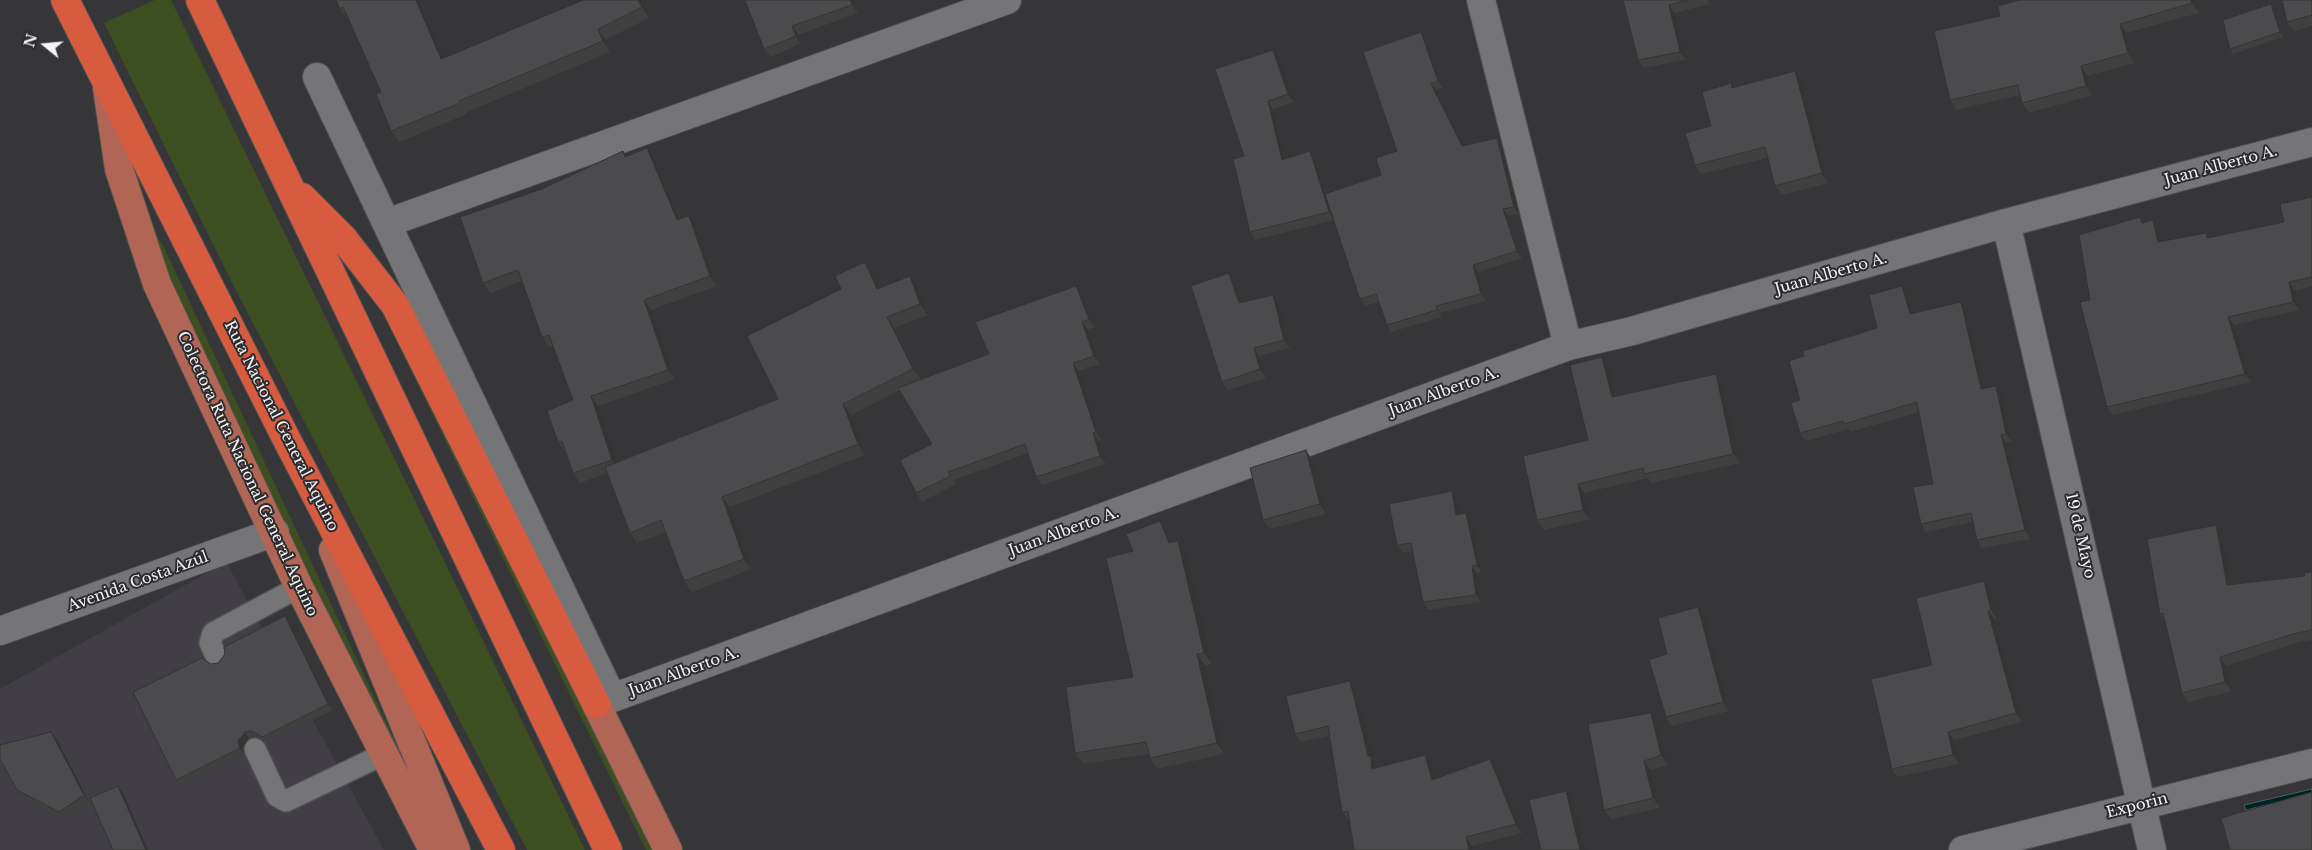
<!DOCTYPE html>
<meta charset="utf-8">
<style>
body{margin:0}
#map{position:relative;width:2312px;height:850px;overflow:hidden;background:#363538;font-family:"Libre Baskerville",serif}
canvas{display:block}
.north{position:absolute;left:20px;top:20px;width:50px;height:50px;-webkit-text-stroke:4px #2c2b2e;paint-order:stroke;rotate:287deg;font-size:14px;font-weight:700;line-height:20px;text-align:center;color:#f4f4f5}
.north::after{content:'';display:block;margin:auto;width:18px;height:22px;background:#f4f4f5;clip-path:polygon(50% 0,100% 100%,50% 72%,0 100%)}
</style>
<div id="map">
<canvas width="2312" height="850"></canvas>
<div class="north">N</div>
</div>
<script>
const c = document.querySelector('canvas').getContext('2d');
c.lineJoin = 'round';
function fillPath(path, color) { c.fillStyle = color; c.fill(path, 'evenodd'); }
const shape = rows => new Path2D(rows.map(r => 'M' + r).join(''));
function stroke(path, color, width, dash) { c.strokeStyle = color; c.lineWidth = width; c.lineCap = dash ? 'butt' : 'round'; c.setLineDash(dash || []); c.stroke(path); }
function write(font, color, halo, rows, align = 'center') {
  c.font = font + ' "Libre Baskerville",serif'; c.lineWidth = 4; c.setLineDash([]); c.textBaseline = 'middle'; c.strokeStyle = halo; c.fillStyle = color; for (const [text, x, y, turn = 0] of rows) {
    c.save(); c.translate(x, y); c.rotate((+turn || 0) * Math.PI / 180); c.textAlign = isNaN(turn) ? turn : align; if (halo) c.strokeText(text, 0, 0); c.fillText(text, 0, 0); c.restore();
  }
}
const built = shape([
 [226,562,384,850,0,850,0,689]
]);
const green = shape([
 [155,0,171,0,585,850,527,850,228,275,104,23],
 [154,236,162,243,446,850,303,572,154,247],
 [398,344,404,349,652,850,646,850]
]);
const water = shape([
 [2312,789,2312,794,2246,810,2244,805,2312,789]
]);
const service = shape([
 [217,658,210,643,213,633,299,587],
 [255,749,277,796,286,801,384,754]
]);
const minor = shape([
 [1481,0,1568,346],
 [317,77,612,698],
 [387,223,1007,0],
 [2006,223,2152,850],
 [0,631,275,532],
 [596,704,1568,346,1632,331,2006,223,2312,142],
 [1963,850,2312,763]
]);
const primary = shape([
 [107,88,119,169,157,284,299,587,433,850],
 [333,550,456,850],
 [596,704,668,850]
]);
const motorway = shape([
 [65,0,287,440,501,850],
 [200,0,608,850],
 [302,197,343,238,395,305,596,704]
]);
const wall = shape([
 [336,0,444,58,641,0,649,18,605,40,610,52,467,112,467,114,399,142,391,131,381,92,349,19,347,19,340,9],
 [745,0,853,0,858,13,798,35,801,44,770,57,764,49],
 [1623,0,1708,0,1709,4,1675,13,1685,60,1643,68,1638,60],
 [2019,0,2195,0,2199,13,2126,33,2134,63,2087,76,2092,95,2029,113,2022,103,2020,95,1956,110,1950,100,2000,16],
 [2312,0,2312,26,2294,31,2287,22],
 [2271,4,2274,9,2283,37,2233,54,2230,49],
 [1421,32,1426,39,1443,88,1436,90,1463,146,1497,138,1501,145,1519,214,1508,216,1522,258,1478,272,1486,301,1440,313,1442,317,1391,332,1387,325,1379,302,1365,306,1360,299,1334,220,1255,240,1250,232,1244,156,1279,57,1294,102,1273,109,1285,159,1310,151,1315,159,1326,194,1381,175,1397,151],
 [1795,71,1802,80,1828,183,1782,195,1775,186,1768,158,1701,174,1695,165,1711,126,1733,87],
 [623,151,627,157,654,158,680,219,696,225,717,286,651,310,675,379,598,406,616,462,778,399,841,289,865,262,873,273,879,288,917,287,928,315,894,328,921,380,989,354,1082,295,1095,327,1088,330,1100,364,1079,371,1101,440,1099,441,1106,464,1042,485,1036,477,1028,453,954,480,956,484,922,502,916,493,932,444,900,390,851,415,865,455,730,507,751,569,692,592,684,581,666,532,637,543,630,533,607,473,580,483,573,473,566,451,565,452,558,442,573,400,553,345,549,347,542,337,522,281,490,293,483,283,542,189],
 [2312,197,2312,286,2295,291,2299,310,2234,325,2251,382,2113,415,2107,407,2090,300,2140,217,2144,223,2159,228,2162,242,2209,238,2284,222],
 [1235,282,1242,302,1279,303,1290,348,1259,356,1266,378,1228,390,1222,382],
 [1902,286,1908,294,1913,313,1966,310,1985,389,1996,386,2002,395,2012,442,2006,443,2030,539,1982,548,1977,540,1973,522,1926,532,1921,524,1933,484,1919,412,1850,432,1848,429,1806,441,1800,433,1800,400,1804,356,1877,328],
 [1609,366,1616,396,1716,374,1722,383,1740,463,1651,483,1647,478,1584,493,1590,519,1544,530,1537,520,1588,440],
 [1312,460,1326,514,1270,529,1263,520],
 [1457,499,1460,514,1472,520,1482,572,1477,573,1481,602,1428,610,1423,602,1413,551,1403,553,1397,545],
 [2216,525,2222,534,2232,584,2305,576,2312,572,2312,640,2300,642,2226,666,2232,691,2188,702,2182,693,2165,620,2160,614],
 [1168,532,1172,542,1178,541,1186,552,1212,664,1205,666,1224,754,1157,769,1150,758,1149,754,1083,764,1075,753,1133,677,1133,551],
 [1990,589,1997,619,1994,619,2022,722,1954,740,1959,764,1898,777,1892,769,1932,665],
 [1705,616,1729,711,1672,726,1666,717,1667,654],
 [290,622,333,710,266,743,257,737,249,738,243,747,244,754,181,786,176,780,211,664,218,663],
 [1356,689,1373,759,1377,765,1377,767,1431,764,1435,779,1490,759,1496,767,1522,833,1472,846,1473,850,1354,850,1349,820,1342,812,1329,736,1301,742,1295,734],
 [1657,722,1668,765,1651,770,1660,808,1611,819,1604,810],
 [58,741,90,804,66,821,24,799,17,790]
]);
const shadedWall = shape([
 [416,0,418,0,449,70,441,59],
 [638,0,641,0,649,18,642,7],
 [850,0,853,0,858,13,852,5],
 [2191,0,2195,0,2199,13,2192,3],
 [2271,4,2274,9,2283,37,2280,32],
 [1669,5,1675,13,1685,60,1680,52],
 [2120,24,2126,33,2134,63,2128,53],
 [792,26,798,35,801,44,796,36],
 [598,29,605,40,610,52,603,41],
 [1421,32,1426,39,1443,88,1438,81],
 [1273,50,1279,57,1294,102,1288,94],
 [2081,66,2087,76,2092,95,2086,86],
 [1795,71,1802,80,1828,183,1822,173],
 [1431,84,1436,90,1467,153,1462,146],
 [1268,101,1273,109,1287,168,1282,160],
 [1497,138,1501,145,1519,214,1514,207],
 [647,148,654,158,684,230,677,220],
 [1310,151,1315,159,1334,220,1329,212],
 [1503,209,1508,216,1522,258,1517,251],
 [689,216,696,225,717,286,710,276],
 [2153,220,2159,228,2164,251,2158,242],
 [865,262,873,273,884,300,877,289],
 [1473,265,1478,272,1486,301,1481,294],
 [1229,273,1235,282,1245,311,1239,303],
 [910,276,917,287,928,315,920,304],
 [2289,282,2295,291,2299,310,2293,302],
 [1076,286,1082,295,1095,327,1089,319],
 [1902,286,1908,294,1916,322,1910,314],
 [1273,295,1279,303,1290,348,1284,340],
 [644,300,651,310,675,379,668,370],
 [1961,302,1966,310,1987,398,1981,389],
 [1436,306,1440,313,1442,317,1437,310],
 [887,317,894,328,921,380,913,369],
 [2228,317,2234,325,2251,382,2245,374],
 [1082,322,1088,330,1100,364,1094,356],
 [1254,348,1259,356,1266,378,1260,369],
 [1602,357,1609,366,1618,406,1612,397],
 [1073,363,1079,371,1101,440,1096,432],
 [1716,374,1722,383,1740,463,1733,454],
 [1996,386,2002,395,2012,442,2006,434],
 [591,396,598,406,619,469,612,460],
 [843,404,851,415,865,455,858,444],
 [1093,433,1099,441,1106,464,1100,456],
 [2001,435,2006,443,2030,539,2025,530],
 [1306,450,1312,460,1326,514,1320,504],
 [1578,484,1584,493,1590,519,1583,510],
 [1452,491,1457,499,1462,523,1456,515],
 [722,497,730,507,751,569,744,559],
 [1466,513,1472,520,1482,572,1477,565],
 [1160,521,1168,532,1176,554,1169,543],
 [2216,525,2222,534,2234,594,2227,585],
 [1178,541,1186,552,1212,664,1204,653],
 [1472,566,1477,573,1481,602,1476,595],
 [1984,581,1990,589,1997,619,1991,610],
 [1698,607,1705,616,1729,711,1723,702],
 [1988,611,1994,619,2022,722,2016,713],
 [285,616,290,622,333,710,328,704],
 [1197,654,1205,666,1224,754,1217,743],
 [2220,657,2226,666,2232,691,2225,682],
 [1350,681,1356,689,1373,759,1377,765,1378,778,1372,769,1368,756],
 [1651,713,1657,722,1668,765,1661,755],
 [51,732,58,741,90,804,84,795],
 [245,732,249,738,243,747,244,754,240,748,238,741],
 [1948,732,1954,740,1959,764,1953,755],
 [1425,755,1431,764,1438,789,1432,780],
 [1490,759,1496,767,1522,833,1516,824],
 [1644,761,1651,770,1660,808,1653,798],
 [118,786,124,795,148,850,146,850],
 [1566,791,1573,801,1585,850,1580,850],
 [1466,837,1472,846,1473,850,1469,850]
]);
const building = shape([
 [336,0,416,0,441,59,583,0,638,0,642,7,598,29,603,41,459,101,460,103,391,131,376,94,381,92,343,7,340,9,336,0],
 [745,0,850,0,852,5,792,26,796,36,764,49,745,0],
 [1623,0,1687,0,1669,5,1680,52,1638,60,1623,0],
 [2019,0,2191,0,2192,3,2120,24,2128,53,2081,66,2086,86,2022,103,2018,85,1950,100,1934,31,2000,16,1998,6,2019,0],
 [2282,0,2312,0,2312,15,2287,22,2282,0],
 [2271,4,2280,32,2230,49,2223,20,2271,4],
 [1421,32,1438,81,1431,84,1462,146,1497,138,1514,207,1503,209,1517,251,1473,265,1481,294,1436,306,1437,310,1387,325,1376,294,1360,299,1325,194,1381,175,1376,158,1397,151,1363,52,1421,32],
 [1273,50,1288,94,1268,101,1282,160,1310,151,1329,212,1250,232,1233,159,1244,156,1215,69,1273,50],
 [1795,71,1822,173,1775,186,1765,147,1695,165,1685,133,1711,126,1702,92,1731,83,1732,88,1795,71],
 [647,148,677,220,689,216,710,276,644,300,668,370,591,396,612,460,573,473,562,441,558,442,547,411,573,400,549,335,542,337,518,270,483,283,460,217,542,189,623,151,625,157,647,148],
 [2312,197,2312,277,2289,282,2293,302,2228,317,2245,374,2107,407,2080,302,2090,300,2079,235,2140,217,2142,223,2153,220,2158,242,2206,233,2207,238,2284,222,2280,204,2312,197],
 [865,262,877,289,910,276,920,304,887,317,913,369,843,404,858,444,722,497,744,559,684,581,661,520,630,533,605,467,778,399,747,336,841,289,835,276,865,262],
 [1229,273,1239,303,1273,295,1284,340,1254,348,1260,369,1222,382,1191,286,1229,273],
 [1076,286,1089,319,1082,322,1094,356,1073,363,1096,432,1093,433,1100,456,1036,477,1025,444,948,472,951,476,916,493,900,460,932,444,898,388,989,354,975,322,1076,286],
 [1902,286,1910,314,1961,302,1981,389,1996,386,2006,434,2001,435,2025,530,1977,540,1971,513,1921,524,1913,487,1933,484,1917,402,1844,424,1843,421,1800,433,1791,403,1800,400,1789,361,1804,356,1803,351,1877,328,1869,295,1902,286],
 [1602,357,1612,397,1716,374,1733,454,1644,474,1643,468,1578,484,1583,510,1537,520,1523,456,1588,440,1570,365,1602,357],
 [1306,450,1320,504,1263,520,1250,468,1306,450],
 [1452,491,1456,515,1466,513,1477,565,1472,566,1476,595,1423,602,1411,543,1397,545,1389,504,1452,491],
 [1160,521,1169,543,1178,541,1204,653,1197,654,1217,743,1150,758,1146,742,1075,753,1066,687,1133,677,1106,558,1133,551,1126,534,1160,521],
 [2216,525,2227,585,2305,576,2304,573,2312,572,2312,630,2293,634,2220,657,2225,682,2182,693,2163,613,2160,614,2147,539,2216,525],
 [1984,581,1991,610,1988,611,2016,713,1948,732,1953,755,1892,769,1871,679,1932,665,1916,598,1984,581],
 [1698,607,1723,702,1666,717,1649,660,1667,654,1658,618,1698,607],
 [285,616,328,704,262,737,252,731,245,732,238,741,240,748,176,780,133,692,202,658,211,664,218,663,225,654,224,647,285,616],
 [1350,681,1368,756,1371,756,1372,769,1425,755,1432,780,1490,759,1516,824,1466,837,1469,850,1354,850,1348,811,1342,812,1328,726,1295,734,1286,696,1350,681],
 [1651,713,1661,755,1644,761,1653,798,1604,810,1588,724,1651,713],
 [51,732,84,795,59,812,17,790,0,759,0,745,51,732],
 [118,786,146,850,113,850,90,798,118,786],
 [1566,791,1580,850,1541,850,1529,800,1566,791],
 [2312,792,2312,850,2230,850,2221,818,2312,792]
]);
const streetNames = [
 ["Juan Alberto A.",2221,166,-15],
 ["Juan Alberto A.",1831,274,-16],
 ["Juan Alberto A.",1444,392,-20],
 ["Ruta Nacional General Aquino",281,426,63],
 ["Colectora Ruta Nacional General Aquino",247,474,65],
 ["Juan Alberto A.",1064,532,-20],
 ["19 de Mayo",2080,536,77],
 ["Avenida Costa Azúl",138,582,-20],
 ["Juan Alberto A.",684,672,-20],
 ["Exporin",2137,806,-14]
];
fillPath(built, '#413e46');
fillPath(green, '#3d4f21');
fillPath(water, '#002223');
stroke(water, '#496162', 1);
stroke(service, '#515152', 24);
stroke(minor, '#515152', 30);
stroke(primary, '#515152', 30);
stroke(motorway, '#515152', 30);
stroke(service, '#757477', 21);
stroke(minor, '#757477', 28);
stroke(primary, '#b06555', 28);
stroke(motorway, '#d75b3f', 28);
fillPath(wall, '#404041');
fillPath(shadedWall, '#343435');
fillPath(building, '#4b4a4c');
stroke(building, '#343435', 1);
write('15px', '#f4f4f5', '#2c2b2e', streetNames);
</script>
